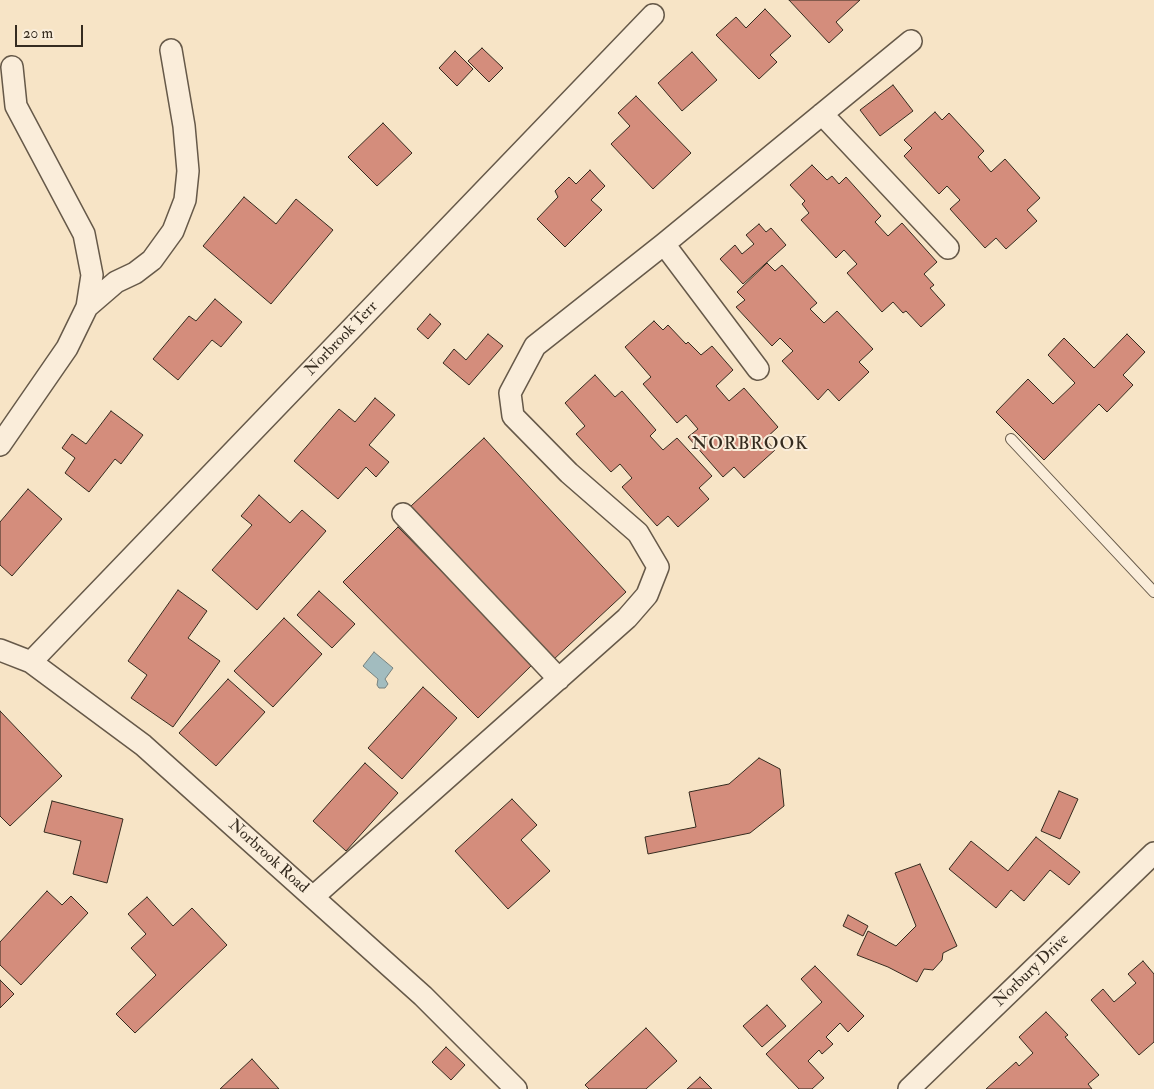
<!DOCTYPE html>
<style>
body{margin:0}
#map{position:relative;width:1154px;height:1089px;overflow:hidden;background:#f7e4c6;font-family:"IM FELL Double Pica",serif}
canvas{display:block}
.scale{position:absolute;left:15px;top:25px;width:68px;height:22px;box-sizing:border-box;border:2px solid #352b1f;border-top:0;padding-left:6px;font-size:15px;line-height:18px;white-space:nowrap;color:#352b1f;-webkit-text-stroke:4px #faedda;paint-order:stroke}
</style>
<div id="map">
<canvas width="1154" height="1089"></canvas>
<div class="scale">20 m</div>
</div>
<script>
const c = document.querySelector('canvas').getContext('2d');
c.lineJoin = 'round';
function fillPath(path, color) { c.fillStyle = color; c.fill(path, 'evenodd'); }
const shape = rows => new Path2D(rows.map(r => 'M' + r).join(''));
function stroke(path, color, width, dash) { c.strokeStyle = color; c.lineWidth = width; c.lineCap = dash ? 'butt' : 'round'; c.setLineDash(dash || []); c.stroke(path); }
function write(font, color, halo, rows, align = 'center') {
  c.font = font + ' "IM FELL Double Pica",serif'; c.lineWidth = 4; c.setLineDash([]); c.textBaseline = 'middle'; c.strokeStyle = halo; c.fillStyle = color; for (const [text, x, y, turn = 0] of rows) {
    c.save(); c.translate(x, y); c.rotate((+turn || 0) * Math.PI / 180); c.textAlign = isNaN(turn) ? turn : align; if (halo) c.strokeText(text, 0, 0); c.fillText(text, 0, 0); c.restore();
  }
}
const water = shape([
 [374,652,393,668,385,679,388,684,385,688,379,688,377,685,378,679,363,666,374,652]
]);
const building = shape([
 [789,0,860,0,836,22,843,30,829,43,789,0],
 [765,9,791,36,770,55,777,62,759,79,716,35,736,17,746,28,765,9],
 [482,48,503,68,489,82,468,61,482,48],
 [455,51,473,69,457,86,439,68,455,51],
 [692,52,717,80,682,111,658,83,692,52],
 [893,85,913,111,880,136,860,110,893,85],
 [636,96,691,153,653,189,611,144,630,126,618,113,636,96],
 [935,112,942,120,949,113,984,151,978,157,991,172,1005,159,1040,198,1027,210,1037,221,1006,249,996,238,985,248,950,209,960,200,947,186,939,194,904,156,912,148,904,140,935,112],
 [383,123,412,153,377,186,348,157,383,123],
 [812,165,827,180,832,176,839,184,846,177,881,216,875,222,888,236,902,223,937,262,924,274,934,285,930,288,945,305,921,327,906,311,903,313,893,302,882,312,847,273,857,264,844,250,836,258,801,220,809,213,802,204,805,201,790,185,812,165],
 [590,170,605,186,591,200,602,210,565,247,537,219,558,197,555,191,569,177,576,184,590,170],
 [244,197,276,224,296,199,333,230,271,304,203,246,244,197],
 [759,224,766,232,771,228,786,245,743,284,720,259,735,245,742,254,754,244,746,235,759,224],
 [767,263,775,271,782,265,817,303,810,309,824,323,837,311,873,349,859,362,869,372,839,401,828,389,818,400,782,361,793,351,780,338,772,346,736,307,745,300,737,292,767,263],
 [215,299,242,322,221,347,212,340,178,380,153,359,189,316,196,321,215,299],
 [430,314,441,324,428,339,417,329,430,314],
 [654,321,663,330,668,325,686,344,688,342,701,355,712,346,733,370,716,386,729,401,744,388,778,427,765,439,775,450,744,478,734,467,723,477,688,437,698,429,686,415,677,423,643,384,651,377,625,347,654,321],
 [488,334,503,346,469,385,443,363,454,349,466,360,488,334],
 [1127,334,1145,352,1123,375,1133,385,1107,412,1099,404,1044,460,996,412,1028,379,1053,404,1075,383,1048,355,1064,338,1094,368,1127,334],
 [595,375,615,397,622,391,656,430,650,436,663,450,677,438,712,476,699,488,709,499,678,527,668,516,657,526,622,487,632,478,620,464,611,472,576,434,585,426,565,403,595,375],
 [375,398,395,415,369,445,389,462,376,477,366,467,338,499,294,461,339,409,355,422,375,398],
 [111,411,143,435,121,464,115,459,89,492,65,473,75,458,62,448,72,434,86,444,111,411],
 [484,438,626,592,553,660,411,506,484,438],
 [28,489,62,519,12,576,0,565,0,522,28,489],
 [259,495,290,523,302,510,326,531,257,610,212,570,252,525,241,516,259,495],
 [398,527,533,664,478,718,343,582,398,527],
 [178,590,207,611,188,638,220,661,173,727,131,698,147,675,128,661,178,590],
 [319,591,355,624,332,648,297,615,319,591],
 [284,618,322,654,273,707,234,671,284,618],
 [228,679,265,712,216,766,179,733,228,679],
 [423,687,457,718,402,779,368,748,423,687],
 [0,711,62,776,10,826,0,816,0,711],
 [759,758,780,769,784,806,750,833,648,854,645,837,696,827,689,792,729,784,759,758],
 [365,763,398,793,346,851,313,821,365,763],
 [1059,791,1078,799,1060,839,1041,831,1059,791],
 [512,799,537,825,521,840,550,871,508,909,455,851,512,799],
 [52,801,123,819,107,883,73,874,81,841,44,832,52,801],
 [1036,837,1080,872,1069,885,1050,870,1024,901,1011,890,996,908,949,869,971,841,1008,871,1036,837],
 [920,864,957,946,943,953,942,960,933,970,924,969,917,982,888,967,857,955,868,931,896,946,916,926,895,873,920,864],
 [47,891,62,905,71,896,88,913,21,985,0,965,0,942,47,891],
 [147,897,173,926,192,908,227,945,135,1033,116,1014,156,975,131,948,146,934,128,914,147,897],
 [848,915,868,926,863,936,843,926,848,915],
 [1143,961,1154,974,1154,1042,1139,1055,1091,1000,1103,989,1114,1002,1136,983,1128,974,1143,961],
 [815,966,864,1016,848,1032,840,1023,826,1037,833,1044,822,1054,819,1050,808,1061,824,1078,812,1089,799,1089,766,1054,822,1002,801,979,815,966],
 [0,980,14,994,0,1008,0,980],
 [767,1005,786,1026,762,1047,743,1026,767,1005],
 [1046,1012,1068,1035,1065,1037,1099,1075,1088,1084,1092,1089,986,1089,1016,1062,1019,1066,1033,1053,1019,1037,1046,1012],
 [646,1028,677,1061,646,1089,589,1089,585,1085,646,1028],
 [446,1047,465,1065,451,1080,432,1062,446,1047],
 [252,1059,279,1089,220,1089,252,1059],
 [700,1077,712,1089,687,1089,700,1077]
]);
const service = shape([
 [1011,439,1154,592]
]);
const minor = shape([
 [822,114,948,248],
 [664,244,758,369],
 [87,307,116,282,135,273,152,260,173,231,185,200,188,171,184,126,171,50],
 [0,445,67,348,87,307,92,275,84,234,16,106,12,67],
 [403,514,559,679],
 [0,650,31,662,143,745,423,996,516,1089],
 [31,662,653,15],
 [313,897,627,618,647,595,658,567,638,533,569,473,513,416,510,393,535,346,664,244,911,41],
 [909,1089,1154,853]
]);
const streetNames = [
 ["Norbrook Terr",342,339,-46],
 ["Norbrook Road",268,857,42],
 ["Norbury Drive",1032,971,-44]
];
const neighbourhoodNames = [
 ["NORBROOK",750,445]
];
fillPath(water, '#a2bcbf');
stroke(water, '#76827f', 1);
fillPath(building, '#d48d7c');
stroke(building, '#352b1f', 1);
stroke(service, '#665949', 12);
stroke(minor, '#665949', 24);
stroke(service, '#faedda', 10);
stroke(minor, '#faedda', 21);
write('16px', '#352b1f', '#faedda', streetNames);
c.letterSpacing = '1px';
write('18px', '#352b1f', '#faedda', neighbourhoodNames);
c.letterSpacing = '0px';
</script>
